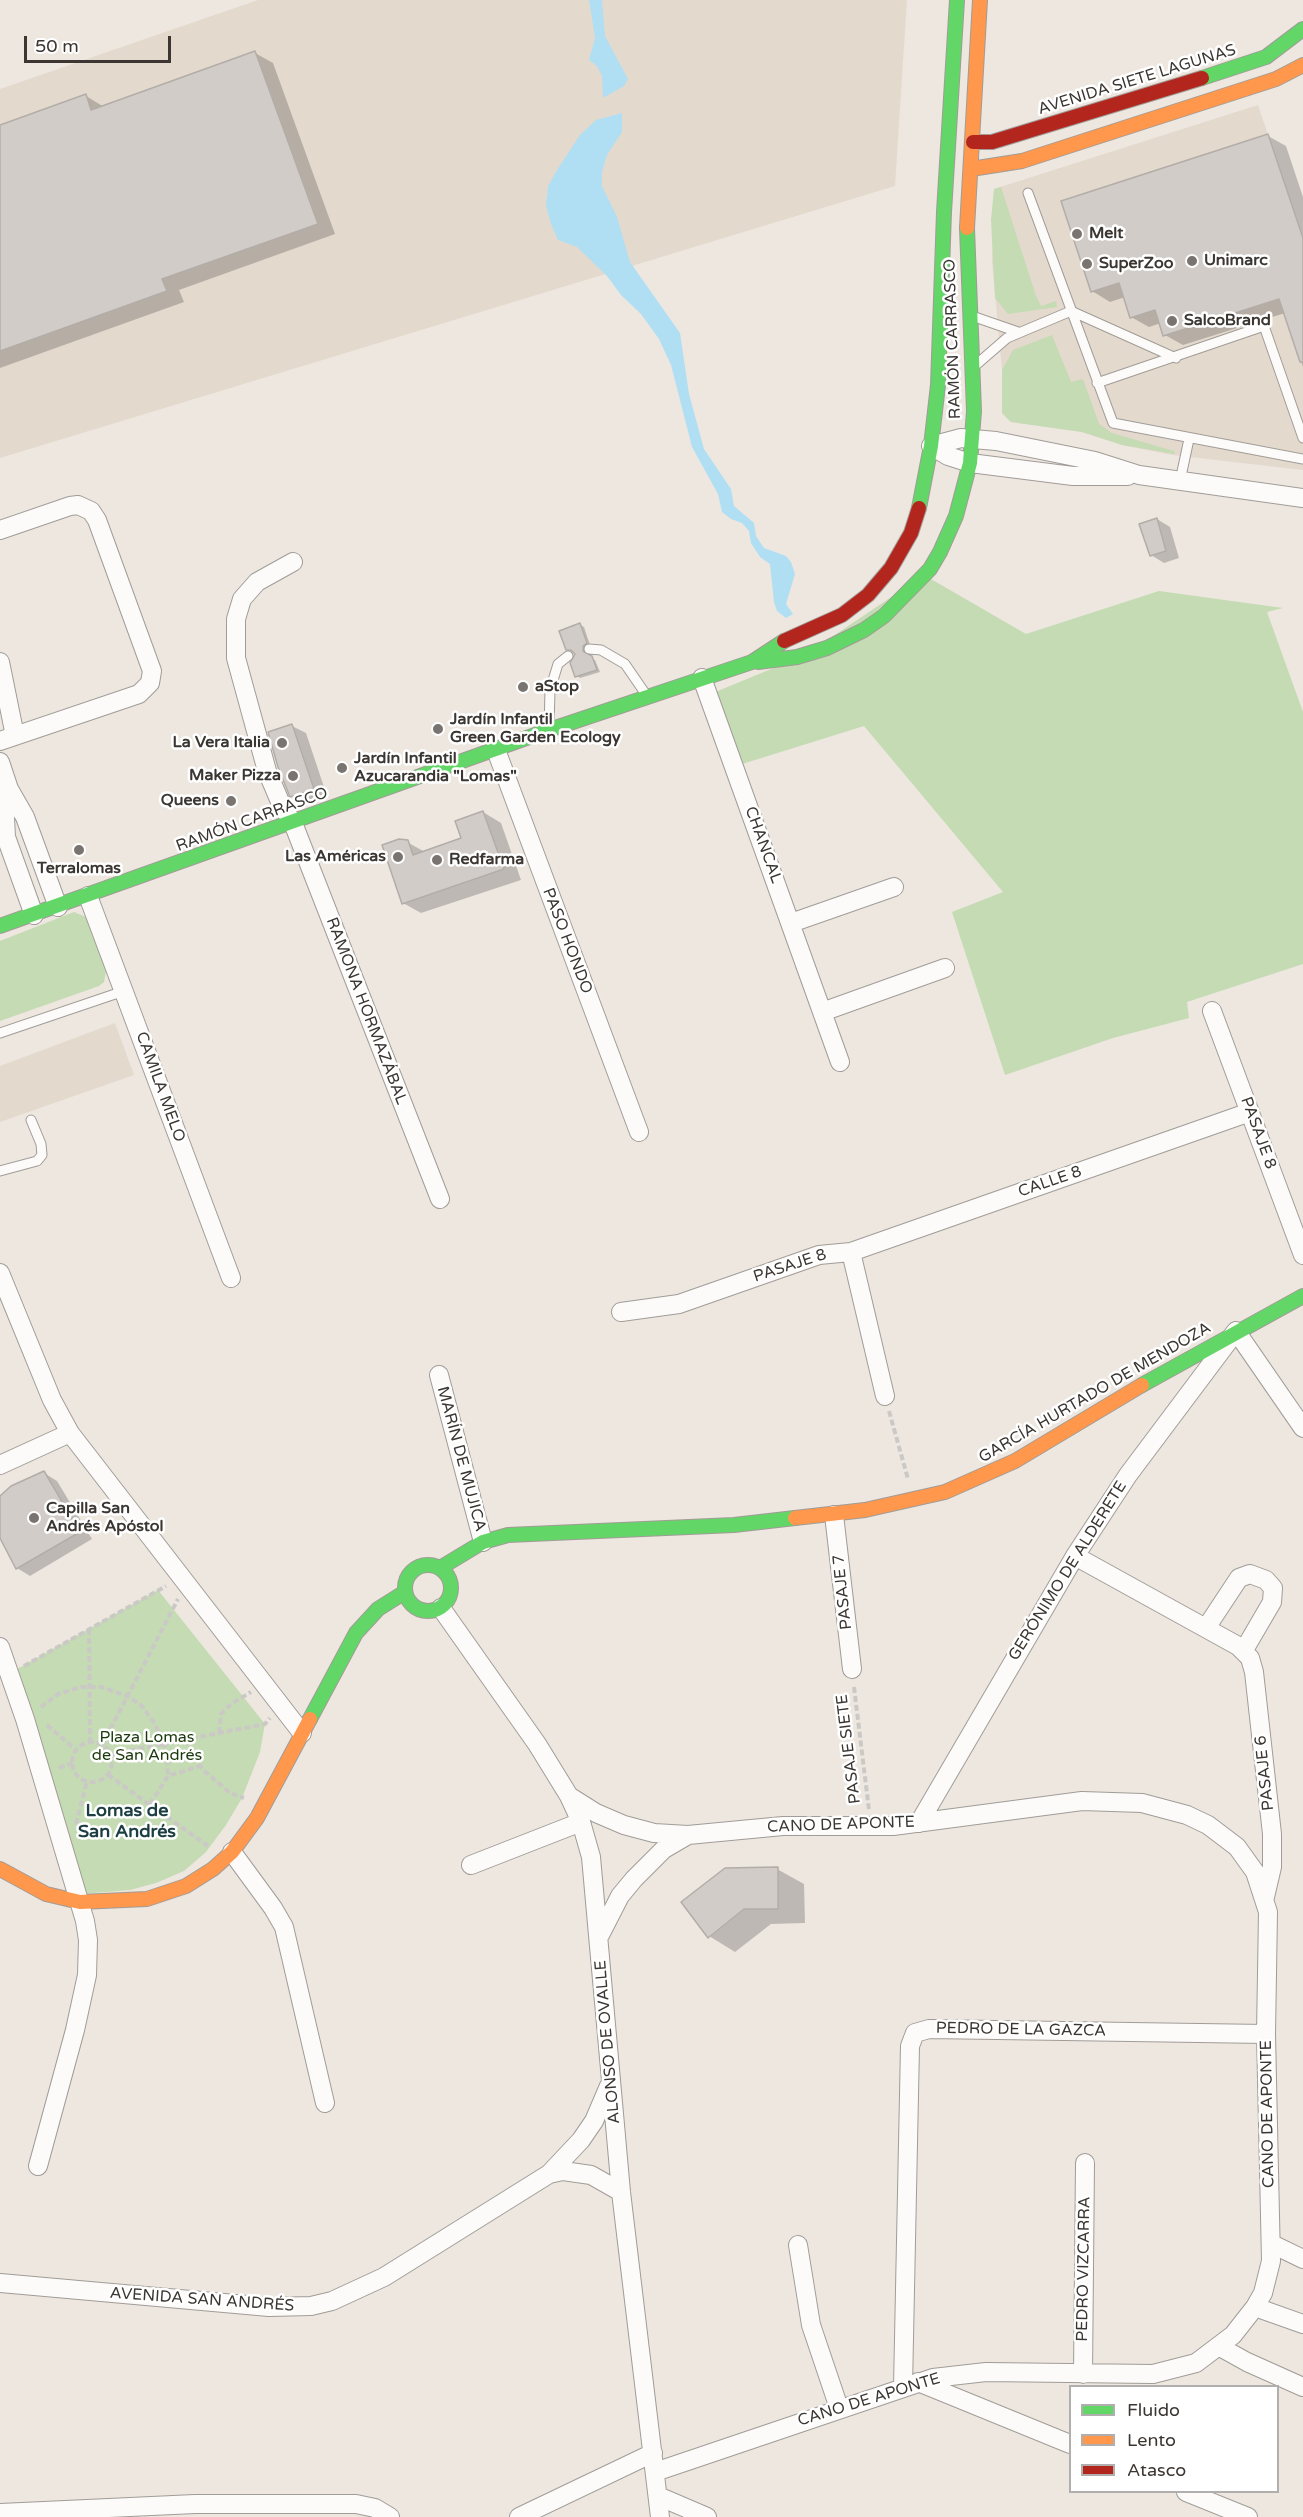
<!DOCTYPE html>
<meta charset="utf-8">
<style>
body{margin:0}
#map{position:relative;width:1303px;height:2517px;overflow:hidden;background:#ede7e0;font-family:"Varela Round",sans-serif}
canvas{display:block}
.legend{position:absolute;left:1069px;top:2385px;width:210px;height:108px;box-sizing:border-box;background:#fff;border:2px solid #b1afad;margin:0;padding:8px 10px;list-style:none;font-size:18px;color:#3b3632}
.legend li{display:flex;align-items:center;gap:12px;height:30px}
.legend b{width:30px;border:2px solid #b1afad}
.scale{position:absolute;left:24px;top:36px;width:147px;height:27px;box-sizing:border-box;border:3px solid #3b3632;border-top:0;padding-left:8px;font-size:18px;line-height:21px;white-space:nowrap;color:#3b3632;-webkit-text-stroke:4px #fff;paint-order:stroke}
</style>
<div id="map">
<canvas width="1303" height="2517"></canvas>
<ul class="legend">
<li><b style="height:8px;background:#63d668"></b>Fluido</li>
<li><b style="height:8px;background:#ff974d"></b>Lento</li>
<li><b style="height:8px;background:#b3261e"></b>Atasco</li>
</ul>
<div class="scale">50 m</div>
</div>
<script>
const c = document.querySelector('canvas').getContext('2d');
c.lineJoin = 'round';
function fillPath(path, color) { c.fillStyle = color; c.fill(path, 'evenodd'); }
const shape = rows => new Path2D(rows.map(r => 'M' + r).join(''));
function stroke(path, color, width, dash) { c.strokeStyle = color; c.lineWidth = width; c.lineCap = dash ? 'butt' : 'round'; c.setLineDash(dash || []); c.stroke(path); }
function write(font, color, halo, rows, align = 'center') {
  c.font = font + ' "Varela Round",sans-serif'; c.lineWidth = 5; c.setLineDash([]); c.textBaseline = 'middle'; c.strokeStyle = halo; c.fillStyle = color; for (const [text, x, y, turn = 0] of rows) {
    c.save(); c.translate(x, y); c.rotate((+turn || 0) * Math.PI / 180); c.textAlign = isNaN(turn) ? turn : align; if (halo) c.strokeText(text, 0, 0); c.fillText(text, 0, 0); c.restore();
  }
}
const built = shape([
 [258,0,907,0,895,186,0,458,0,89],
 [1258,105,1303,238,1303,470,1172,455,1122,445,1082,432,1011,422,1002,413,1002,370,992,261,994,189],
 [115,1023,134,1075,0,1122,0,1066]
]);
const green = shape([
 [1001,187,1036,296,1041,306,1056,301,1057,307,1008,314,995,298,991,220,994,189],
 [1052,335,1071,382,1083,379,1099,424,1112,433,1174,451,1175,454,1122,445,1082,432,1011,422,1002,413,1002,370,1013,350],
 [924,575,1026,634,1159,591,1283,608,1267,612,1303,712,1303,964,1187,1002,1189,1018,1113,1038,1005,1075,952,912,1003,892,864,726,739,765,713,693,805,655],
 [74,912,86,917,106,971,104,982,99,986,0,1021,0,941],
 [158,1590,265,1724,260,1752,242,1798,226,1825,206,1852,184,1871,156,1883,130,1890,81,1894,12,1672]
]);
const water = shape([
 [589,0,602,0,605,36,628,79,624,86,603,98,602,76,597,66,589,60,595,38],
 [622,113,622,132,607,155,602,172,602,186,617,217,630,262,680,333,689,394,704,449,731,489,734,506,754,523,756,536,764,548,786,556,791,562,795,574,786,604,793,614,786,618,777,611,774,602,770,564,760,557,751,543,749,531,742,523,731,519,722,512,718,494,692,447,671,365,659,339,641,314,621,295,607,276,577,247,558,240,551,224,546,206,548,186,557,170,580,135,596,120]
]);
const shadow = shape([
 [255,53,273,63,335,234,179,290,184,302,0,368,0,126,86,96,104,107],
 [1268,136,1286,146,1303,197,1303,367,1285,313,1183,345,1165,335,1161,323,1149,327,1131,317,1125,297,1110,302,1092,291],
 [1157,519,1170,527,1179,558,1164,563,1151,555],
 [580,625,584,627,590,645,587,648,586,655,595,660,600,672,580,678,577,676,576,654,567,649],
 [292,726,306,733,327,796,305,804,291,796],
 [483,812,501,823,521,880,421,913,403,903,407,842,425,852,463,839],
 [44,1473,57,1481,92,1539,30,1576,17,1568,0,1535,0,1499],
 [777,1869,804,1884,805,1923,771,1924,735,1952,709,1936]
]);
const building = shape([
 [255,51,318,224,162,279,167,291,0,351,0,125,86,94,91,110,255,51],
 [1268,134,1303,238,1303,362,1300,362,1279,299,1163,336,1155,310,1130,318,1119,283,1091,292,1061,201,1268,134],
 [1157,518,1166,551,1150,556,1139,524,1157,518],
 [580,623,587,643,583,646,583,651,592,656,597,670,575,677,570,663,575,654,571,650,566,650,559,631,580,623],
 [292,724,314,789,290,797,278,767,268,732,292,724],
 [483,811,504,869,402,904,382,845,399,839,408,840,413,855,461,838,455,821,483,811],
 [44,1471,80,1532,16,1569,0,1538,0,1496,11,1486,44,1471],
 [778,1867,778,1909,744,1909,708,1938,681,1902,725,1868,778,1867]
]);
const path = shape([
 [889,1411,908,1479],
 [89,1629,90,1742],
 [24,1666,166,1586],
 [854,1687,869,1810],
 [41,1707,58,1694,81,1687,101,1687,127,1696,142,1706,155,1724,167,1752,168,1776],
 [47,1725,76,1750],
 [219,1733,221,1714,231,1704,251,1692],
 [186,1740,191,1752,203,1770,230,1793,244,1798],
 '72 1762a20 20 0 1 1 40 0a20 20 0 1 1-40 0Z',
 [102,1745,178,1599],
 [112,1754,265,1724,270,1718],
 [59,1768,72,1763],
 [108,1775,208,1846],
 [150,1804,168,1776,200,1766],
 [76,1824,87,1781]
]);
const lane = shape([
 [1028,193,1113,423,1303,459],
 [972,316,1018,332],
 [977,364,1007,338,1071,311,1176,358],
 [1097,383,1264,326,1303,438],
 [1180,481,1189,439],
 [589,649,601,650,625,664,647,696],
 [549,728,550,690,558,664,568,656],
 [0,1033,124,991],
 [0,1171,37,1161,42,1155,41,1144,31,1120]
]);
const street = shape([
 [931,446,961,438,996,441,1095,461,1139,475,1303,498],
 [931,446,948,456,970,463,1073,476,1128,476],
 [0,530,70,506,78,505,91,511,97,520,152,671,150,683,139,694,0,741],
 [293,562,257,582,242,599,236,619,236,658,267,771,281,804,293,823,440,1199],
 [0,662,15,736],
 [702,678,840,1062],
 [496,750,639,1132],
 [0,762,9,789,25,817,58,907],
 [9,789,5,818,6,837,34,915],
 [88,896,231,1278],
 [791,923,894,887],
 [1212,1011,1303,1255],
 [822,1012,945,968],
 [851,1252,885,1396],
 [0,1273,52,1400,70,1433,302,1733],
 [621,1312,679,1304,819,1255,851,1252,1250,1112],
 [439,1375,483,1542],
 [0,1465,70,1433],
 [834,1515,852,1669],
 [1075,1556,1238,1646,1250,1658,1254,1672,1272,1834,1272,1867,1265,1897],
 [441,1608,537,1744,569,1796,581,1822,591,1857,621,2192,660,2517],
 [1206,1628,1239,1578,1250,1574,1266,1580,1273,1588,1272,1602,1244,1650],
 [0,1647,25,1719,85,1921,88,1940,87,1975,75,2030,38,2166],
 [569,1796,596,1813,624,1825,654,1833,688,1835,783,1826,893,1826,1082,1801,1142,1803,1187,1815,1208,1825,1237,1847,1255,1872,1268,1912,1266,2034,1271,2261,1263,2293,1255,2307,1233,2335,1196,2363,1153,2374,986,2372,933,2378,655,2472],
 [919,1823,1075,1556,1128,1475,1236,1331,1303,1428],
 [232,1852,273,1908,284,1927,325,2103],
 [471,1865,581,1822],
 [600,1935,620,1896,634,1879,664,1849,688,1835],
 [549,2174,563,2171,591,2175,621,2192],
 [1272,2244,1303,2259],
 [798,2245,811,2325,839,2408],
 [0,2283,269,2307,311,2306,332,2301,384,2277,549,2174,581,2140,594,2121,609,2086],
 [1255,2307,1303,2324],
 [1220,2347,1247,2362,1303,2387],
 [1083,2374,1085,2163],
 [918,2382,1070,2444],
 [903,2387,910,2046,915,2033,929,2029,1266,2034],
 [1186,2492,1248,2517],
 [658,2496,707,2517],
 [0,2513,195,2504,356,2504,375,2508,390,2517],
 [519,2517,653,2453]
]);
const fast = shape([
 [1202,78,1266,57,1303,29],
 [919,508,931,446,938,385,944,212,957,0],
 [758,662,797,657,827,648,864,630,884,616,930,569,940,552,956,516,970,463,974,411,967,228],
 [0,926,549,730,752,662,784,641],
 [1142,1385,1303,1296],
 '405 1588a23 23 0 1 1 46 0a23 23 0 1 1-46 0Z',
 [440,1568,483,1542,508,1535,734,1525,795,1518],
 [310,1719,356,1633,378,1609,405,1592]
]);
const slow = shape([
 [971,169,1022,161,1276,79,1303,65],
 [967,228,980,0],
 [795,1518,865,1510,945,1492,1015,1461,1142,1385],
 [0,1869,46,1894,80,1902,147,1899,186,1886,213,1869,232,1852,257,1818,310,1719]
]);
const jam = shape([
 [973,142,992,142,1202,78],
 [784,641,842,615,868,595,891,568,911,533,919,508]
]);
const markers = [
 [1077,234,6,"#79746f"],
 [1192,261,6,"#79746f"],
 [1087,264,6,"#79746f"],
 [1172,321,6,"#79746f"],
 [523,687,6,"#79746f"],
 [438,729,6,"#79746f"],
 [282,743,6,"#79746f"],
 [342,768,6,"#79746f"],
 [293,776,6,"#79746f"],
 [231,801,6,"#79746f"],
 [79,850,6,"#79746f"],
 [398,857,6,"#79746f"],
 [437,860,6,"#79746f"],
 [34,1518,6,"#79746f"]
];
const streetNames = [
 ["AVENIDA SIETE LAGUNAS",1137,80,-17],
 ["RAMÓN CARRASCO",953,339,-92],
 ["RAMÓN CARRASCO",252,820,-20],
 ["CHANCAL",763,845,70],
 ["PASO HONDO",567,941,69],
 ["RAMONA HORMAZÁBAL",366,1011,69],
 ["CAMILA MELO",160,1087,70],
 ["PASAJE 8",1258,1133,70],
 ["CALLE 8",1050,1182,-19],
 ["PASAJE 8",790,1266,-18],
 ["GARCÍA HURTADO DE MENDOZA",1095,1393,-30],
 ["MARÍN DE MUJICA",461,1459,75],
 ["GERÓNIMO DE ALDERETE",1068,1571,-58],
 ["PASAJE 7",843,1592,-96],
 ["PASAJE SIETE",849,1749,-97],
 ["PASAJE 6",1265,1773,-96],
 ["CANO DE APONTE",841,1825,-2],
 ["PEDRO DE LA GAZCA",1021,2030,1],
 ["ALONSO DE OVALLE",608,2042,-95],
 ["CANO DE APONTE",1268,2114,-91],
 ["PEDRO VIZCARRA",1084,2269,-89],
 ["AVENIDA SAN ANDRÉS",202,2300,4],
 ["CANO DE APONTE",869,2400,-17]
];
const poiNames = [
 ["Melt",1089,234],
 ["Unimarc",1204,261],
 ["SuperZoo",1099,264],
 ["SalcoBrand",1184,321],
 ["aStop",535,687],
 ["Jardín Infantil",450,720],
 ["Green Garden Ecology",450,738],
 ["La Vera Italia",270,743,"right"],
 ["Jardín Infantil",354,759],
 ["Azucarandia \"Lomas\"",354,777],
 ["Maker Pizza",281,776,"right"],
 ["Queens",219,801,"right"],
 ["Las Américas",386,857,"right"],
 ["Redfarma",449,860],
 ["Terralomas",79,869,"center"],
 ["Capilla San",46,1509],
 ["Andrés Apóstol",46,1527]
];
const parkNames = [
 ["Plaza Lomas",147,1738],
 ["de San Andrés",147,1756]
];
const neighbourhoodNames = [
 ["Lomas de",127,1811],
 ["San Andrés",127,1832]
];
fillPath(built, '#e4d9cd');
fillPath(green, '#c4dbb3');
fillPath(water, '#b0dff3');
fillPath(shadow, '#0003');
fillPath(building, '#d1ccc7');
stroke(building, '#b2ada8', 1.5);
stroke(lane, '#a19c97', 11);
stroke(street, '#a19c97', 20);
stroke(fast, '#a19c97', 16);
stroke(slow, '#a19c97', 16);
stroke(jam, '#a19c97', 16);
stroke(path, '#cbc9c6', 4, [6, 3]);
stroke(lane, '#fcfbfa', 9);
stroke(street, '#fcfbfa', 18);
stroke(fast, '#63d668', 14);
stroke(slow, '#ff974d', 14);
stroke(jam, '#b3261e', 14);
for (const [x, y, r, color] of markers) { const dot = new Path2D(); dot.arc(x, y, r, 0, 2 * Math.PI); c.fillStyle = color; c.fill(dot); stroke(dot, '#fff', 2); }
write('16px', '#3b3632', '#fff', streetNames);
write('bold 16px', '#3b3632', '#fff', poiNames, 'left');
write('16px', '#1b390b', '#fff', parkNames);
write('bold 18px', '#1c3e42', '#fff', neighbourhoodNames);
</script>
